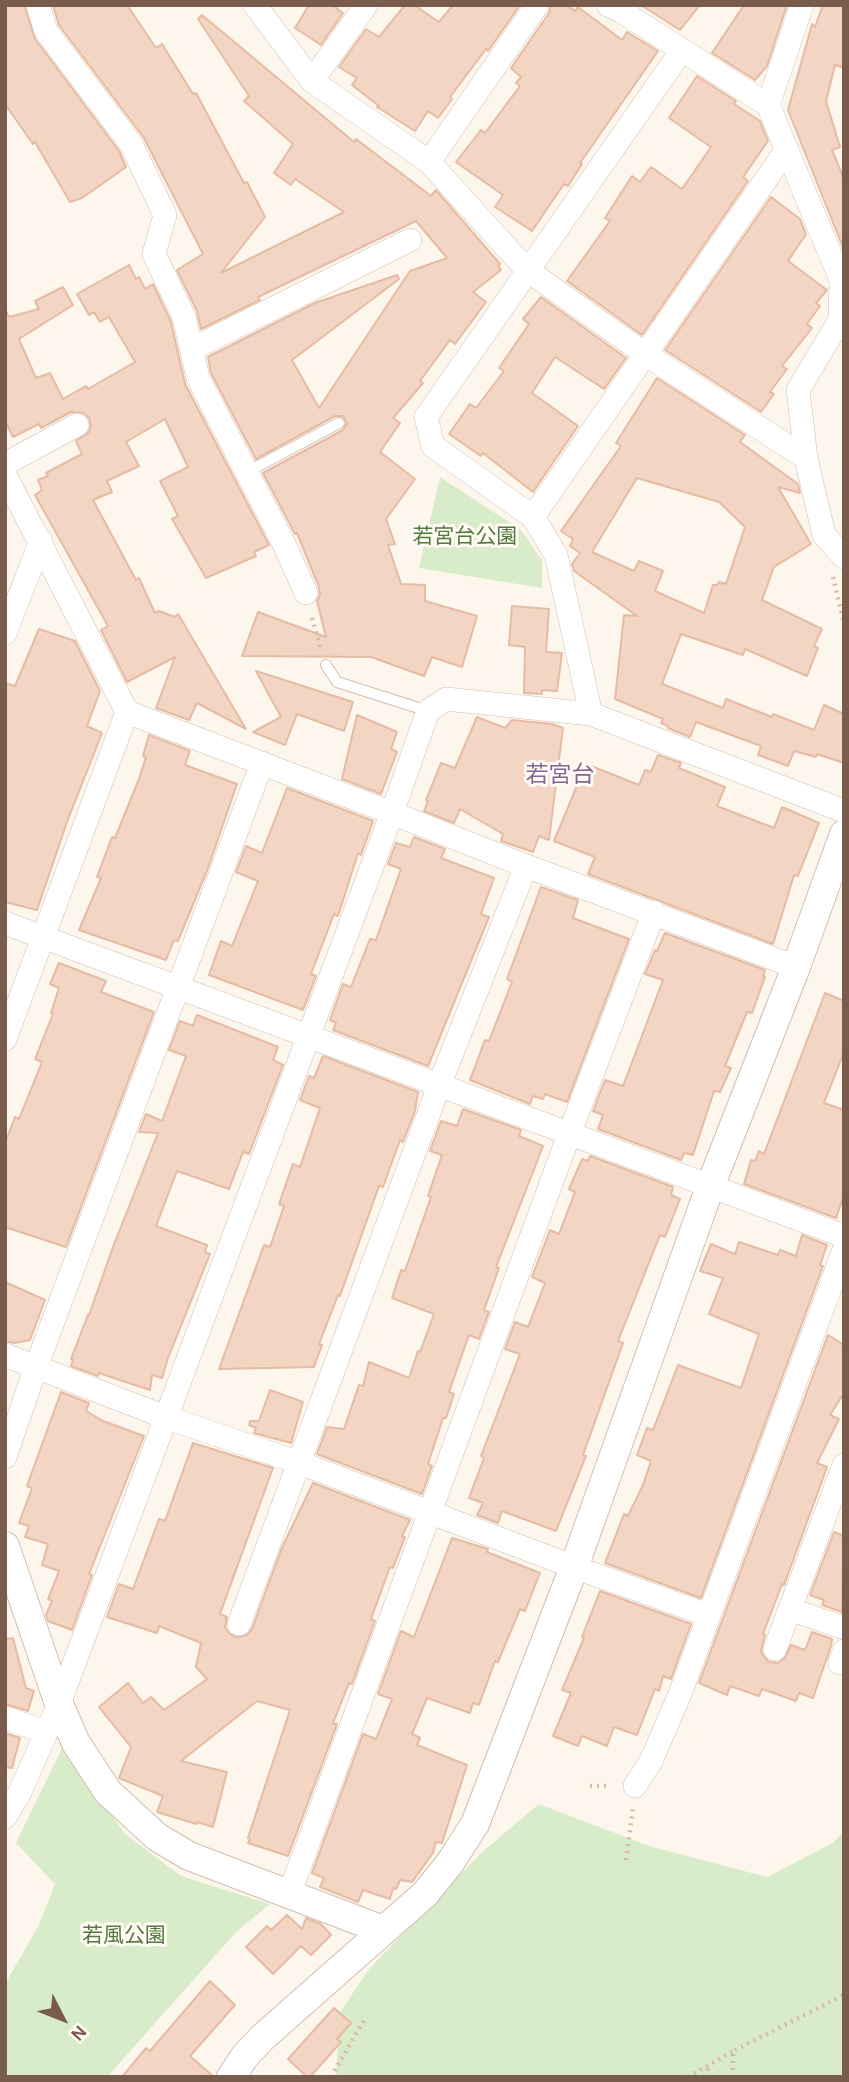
<!DOCTYPE html>
<meta charset="utf-8">
<style>
body{margin:0}
#map{position:relative;width:849px;height:2082px;overflow:hidden;background:#fdf6ec;font-family:Karla,sans-serif}
canvas{display:block}
.frame{position:absolute;inset:0;border:7px solid #7a5c4d;pointer-events:none}
.north{position:absolute;left:28px;top:1984px;width:70px;height:70px;-webkit-text-stroke:5px #fffaf3;paint-order:stroke;rotate:132deg;font-size:19px;font-weight:700;line-height:28px;text-align:center;color:#7a5c4d}
.north::after{content:'';display:block;margin:auto;width:24px;height:32px;background:#7a5c4d;clip-path:polygon(50% 0,100% 100%,50% 72%,0 100%)}
</style>
<div id="map">
<canvas width="849" height="2082"></canvas>
<div class="frame"></div>
<div class="north">N</div>
</div>
<script>
const c = document.querySelector('canvas').getContext('2d');
c.lineJoin = 'round';
function fillPath(path, color) { c.fillStyle = color; c.fill(path, 'evenodd'); }
const shape = rows => new Path2D(rows.map(r => 'M' + r).join(''));
function stroke(path, color, width, dash) { c.strokeStyle = color; c.lineWidth = width; c.lineCap = dash ? 'butt' : 'round'; c.setLineDash(dash || []); c.stroke(path); }
function write(font, color, halo, rows, align = 'center') {
  c.font = font + ' Karla,"Noto Sans JP",sans-serif'; c.lineWidth = 6; c.setLineDash([]); c.textBaseline = 'middle'; c.strokeStyle = halo; c.fillStyle = color; for (const [text, x, y, turn = 0] of rows) {
    c.save(); c.translate(x, y); c.rotate((+turn || 0) * Math.PI / 180); c.textAlign = isNaN(turn) ? turn : align; if (halo) c.strokeText(text, 0, 0); c.fillText(text, 0, 0); c.restore();
  }
}
const green = shape([
 [440,477,521,530,542,560,542,588,419,568],
 [64,1744,124,1833,181,1876,270,1904,237,1931,107,2077,5,2077,5,1984,38,1927,55,1884,16,1843],
 [539,1804,649,1846,767,1877,833,1843,844,1831,844,2077,336,2077,340,2012,369,1969,481,1853]
]);
const building = shape([
 [5,5,24,5,35,39,119,151,126,167,82,198,70,202,35,142,33,144,5,104,5,5],
 [53,5,127,5,156,48,162,44,193,94,196,93,244,183,247,182,265,217,221,273,344,212,295,179,291,185,274,173,293,144,244,101,249,96,198,19,202,15,354,142,356,139,431,196,436,190,500,264,498,265,501,270,473,292,486,302,455,344,450,340,420,381,423,383,393,418,400,423,380,452,415,479,386,519,395,544,388,545,401,584,425,585,425,601,477,616,462,667,432,657,424,676,371,657,242,656,258,612,326,637,317,601,320,595,319,587,297,533,295,534,263,473,343,430,347,423,343,416,335,416,256,459,211,373,208,357,315,303,397,275,399,279,292,360,319,408,410,271,447,258,416,221,258,297,260,300,201,329,197,311,177,270,203,254,144,138,59,25,53,5],
 [309,5,332,5,343,13,321,45,295,28,309,5],
 [405,5,414,5,439,22,453,5,520,5,488,51,486,49,450,97,452,99,438,118,428,111,415,131,377,107,379,106,352,85,357,78,339,67,366,29,379,37,405,5],
 [551,5,566,5,575,11,578,7,622,40,627,32,658,51,580,163,582,164,568,186,564,184,532,231,495,207,503,195,456,162,481,130,485,133,520,86,516,83,521,77,511,68,549,13,551,5],
 [641,5,700,5,680,30,641,5],
 [744,5,787,5,767,66,755,80,712,53,744,5],
 [823,5,844,5,844,68,835,65,826,101,840,147,832,150,844,179,844,250,788,110,812,24,815,27,823,5],
 [697,76,736,101,734,104,760,121,768,141,743,177,748,181,642,335,567,281,610,221,605,218,632,176,640,182,651,167,682,189,711,147,669,118,697,76],
 [771,197,800,219,806,234,788,261,827,290,816,303,820,306,807,324,812,328,782,366,787,369,770,392,774,394,761,412,665,350,771,197],
 [129,265,136,279,139,277,145,289,153,284,171,322,185,384,269,545,254,552,256,556,206,578,172,519,178,516,160,481,188,467,165,419,126,442,139,466,107,481,112,492,93,500,136,580,139,578,155,613,159,611,175,617,178,614,246,729,197,703,189,720,156,708,175,657,127,682,101,630,108,626,35,495,42,490,38,480,48,476,46,473,82,454,76,441,89,432,91,425,89,418,84,413,71,412,41,428,39,424,13,437,5,421,5,309,9,317,39,309,35,301,63,287,73,305,19,339,36,378,50,373,63,399,86,386,88,389,135,362,109,317,100,322,94,312,89,315,77,294,129,265],
 [541,297,626,358,604,389,555,357,532,393,578,426,533,492,483,453,481,456,449,434,470,404,476,408,504,371,499,368,529,324,523,319,541,297],
 [657,378,745,435,740,442,798,484,800,493,778,487,811,544,774,567,762,600,822,629,814,646,818,648,807,676,745,649,743,655,681,634,662,684,723,708,726,699,772,717,773,714,814,730,824,705,844,714,844,763,817,754,816,757,794,751,788,766,758,755,761,746,696,722,690,737,668,728,668,726,661,723,663,719,615,699,624,615,637,616,574,571,572,564,580,553,570,546,573,539,561,531,621,446,616,443,657,378],
 [637,478,719,502,745,527,726,584,719,582,717,585,713,585,704,613,655,591,663,571,639,561,634,571,592,552,637,478],
 [512,606,549,609,546,652,562,653,557,691,542,690,542,694,524,693,525,647,509,645,512,606],
 [39,629,75,641,100,691,87,726,102,733,67,822,37,910,5,902,5,683,15,686,39,629],
 [256,671,353,702,344,731,297,714,285,745,253,732,281,717,256,671],
 [357,715,397,732,391,749,397,752,381,794,342,779,357,715],
 [477,717,505,728,512,720,552,724,563,728,549,840,539,836,533,852,501,841,503,834,460,809,454,823,424,811,428,801,426,800,441,763,455,768,477,717],
 [149,735,190,751,185,765,237,784,208,868,178,941,174,940,166,960,79,930,101,878,97,877,112,837,115,838,139,779,146,757,143,756,149,735],
 [658,755,681,763,679,768,725,787,717,806,774,828,782,807,819,823,798,876,794,875,773,944,588,874,595,857,554,841,586,764,639,785,645,770,651,772,658,755],
 [287,788,373,821,361,855,358,853,338,916,334,914,311,974,316,976,303,1010,209,975,221,941,232,946,258,881,236,872,246,846,262,853,287,788],
 [414,837,445,849,441,858,494,878,481,914,489,917,428,1066,333,1030,336,1023,330,1020,343,984,351,987,370,939,376,940,401,869,388,864,396,843,410,847,414,837],
 [541,887,578,900,573,918,629,939,567,1102,545,1094,543,1099,533,1096,530,1104,470,1080,485,1040,489,1041,512,982,507,979,541,887],
 [665,933,765,970,763,976,765,977,752,1013,747,1012,725,1066,731,1068,720,1092,714,1091,693,1155,684,1153,681,1160,598,1129,603,1115,593,1111,605,1080,623,1086,663,980,645,974,655,950,657,951,665,933],
 [59,963,106,981,101,992,154,1012,66,1247,5,1227,5,1143,15,1117,19,1119,42,1062,35,1059,53,1014,51,1013,59,988,50,984,59,963],
 [825,993,844,1001,844,1052,824,1103,844,1110,844,1195,836,1218,744,1184,751,1160,755,1161,759,1151,764,1154,825,993],
 [197,1015,278,1047,273,1060,283,1065,249,1154,243,1152,229,1189,177,1171,156,1226,207,1245,205,1252,210,1254,168,1358,162,1378,152,1375,150,1390,99,1373,98,1376,71,1366,73,1360,71,1359,88,1315,89,1315,113,1247,158,1133,139,1132,146,1114,162,1121,186,1056,169,1050,180,1021,193,1026,197,1015],
 [323,1056,418,1092,415,1111,403,1142,400,1140,383,1187,379,1186,340,1296,338,1295,319,1344,322,1345,314,1367,219,1369,264,1245,270,1247,284,1206,279,1204,293,1164,300,1167,320,1108,300,1100,309,1076,314,1078,323,1056],
 [463,1109,521,1130,519,1136,543,1146,496,1267,499,1268,484,1310,489,1312,479,1339,469,1335,449,1392,454,1394,446,1418,443,1418,428,1464,432,1466,422,1494,317,1454,327,1427,344,1429,359,1385,363,1386,369,1362,409,1378,418,1351,420,1352,434,1314,392,1298,401,1270,405,1271,431,1197,428,1196,442,1155,430,1151,441,1121,457,1126,463,1109],
 [590,1156,673,1187,671,1195,680,1199,665,1237,660,1235,618,1341,623,1343,583,1455,586,1456,556,1531,502,1511,498,1523,477,1515,483,1503,469,1498,484,1458,481,1456,520,1354,505,1349,515,1322,528,1327,545,1283,532,1277,550,1230,559,1234,575,1192,569,1189,582,1159,588,1161,590,1156],
 [802,1235,827,1245,820,1265,823,1266,701,1598,605,1563,624,1514,628,1516,643,1485,651,1461,637,1455,647,1428,653,1430,678,1365,741,1388,759,1334,709,1314,723,1278,700,1271,711,1244,735,1254,739,1242,778,1255,780,1250,796,1256,802,1235],
 [5,1282,45,1300,30,1340,14,1343,5,1341,5,1282],
 [828,1335,844,1345,844,1393,830,1415,839,1419,817,1463,827,1467,784,1585,782,1584,763,1634,765,1635,761,1651,764,1657,769,1662,778,1663,784,1659,791,1645,805,1650,812,1632,832,1639,831,1646,813,1698,799,1693,796,1701,762,1689,759,1696,730,1686,727,1695,699,1683,828,1335],
 [270,1390,303,1402,291,1443,254,1433,256,1428,249,1425,250,1421,259,1421,270,1390],
 [61,1392,89,1403,86,1411,103,1421,144,1436,89,1574,92,1575,72,1630,48,1621,46,1615,52,1601,48,1599,59,1571,42,1565,48,1544,25,1537,29,1526,19,1523,32,1488,27,1486,61,1392],
 [193,1443,273,1468,220,1614,227,1617,225,1627,229,1633,235,1637,247,1635,252,1629,281,1550,313,1483,410,1520,402,1536,405,1537,393,1568,390,1567,371,1619,375,1621,352,1684,349,1683,333,1723,337,1724,288,1856,248,1843,250,1839,248,1838,290,1710,257,1701,181,1761,227,1772,213,1827,197,1822,196,1824,157,1812,163,1796,119,1778,131,1747,99,1707,128,1683,143,1703,151,1697,164,1710,207,1679,196,1667,201,1643,159,1626,157,1633,107,1617,119,1584,133,1589,159,1519,165,1521,193,1443],
 [834,1532,844,1536,842,1612,822,1605,824,1600,810,1595,834,1532],
 [452,1538,488,1549,487,1552,540,1573,525,1611,520,1609,498,1662,495,1661,479,1705,473,1703,470,1713,427,1698,412,1734,420,1738,417,1745,467,1765,442,1843,436,1842,433,1853,412,1882,400,1880,396,1889,393,1888,390,1899,363,1890,358,1902,320,1887,324,1878,312,1873,363,1734,376,1739,392,1699,378,1694,401,1631,414,1637,452,1538],
 [600,1591,691,1624,671,1679,663,1676,659,1691,655,1689,637,1735,614,1727,607,1746,582,1736,578,1746,553,1736,571,1693,562,1690,584,1638,582,1637,600,1591],
 [13,1638,26,1688,34,1691,28,1711,5,1704,5,1639,13,1638],
 [5,1733,20,1738,12,1768,5,1767,5,1733],
 [287,1915,302,1929,306,1918,321,1924,331,1935,311,1955,301,1946,273,1974,246,1947,267,1926,271,1930,287,1915],
 [210,1981,235,2005,190,2056,214,2077,122,2077,146,2048,150,2051,210,1981],
 [334,2008,351,2023,337,2039,341,2042,310,2077,307,2077,288,2059,334,2008]
]);
const path = shape([
 [833,577,844,624],
 [312,618,321,650],
 [590,1786,610,1786],
 [626,1860,633,1808],
 [331,2077,366,2017],
 [688,2077,733,2051],
 [705,2077,710,2064],
 [733,2077,733,2051,844,1995]
]);
const service = shape([
 [247,472,339,423],
 [326,665,337,682,428,711]
]);
const minor = shape([
 [38,5,46,31,131,144,165,215,154,254,184,317,198,378,284,544,306,593],
 [255,5,312,81,429,162,527,270,645,354,806,458],
 [608,5,621,11,768,105,841,280,840,320,798,390,806,458,824,535,844,557],
 [312,81,366,5],
 [768,105,802,5],
 [429,162,537,5],
 [192,349,410,240],
 [5,464,77,425],
 [5,475,127,712,392,813,428,711,446,699,591,714,844,811],
 [533,517,787,149],
 [5,633,41,541],
 [591,714,556,555,533,517,433,446,426,417,682,50],
 [5,923,844,1236],
 [5,1039,127,712],
 [5,1355,165,1417,300,1463,574,1567,708,1615],
 [5,1457,36,1367,262,763],
 [790,1609,844,1628],
 [239,1624,439,1086,526,866],
 [775,1649,844,1465],
 [840,1663,844,1651],
 [5,1718,46,1732],
 [635,1786,651,1761,680,1694,844,1250],
 [5,1817,19,1794,59,1704,392,813,526,866,796,967],
 [289,1895,570,1132,654,912]
]);
const tertiary = shape([
 [5,1546,59,1704,76,1743,108,1792,157,1837,189,1856,383,1930],
 [231,2077,245,2056,263,2037,425,1894,450,1863,475,1824,574,1567,710,1187,796,967,844,834]
]);
const parkNames = [
 ["若宮台公園",465,537],
 ["若風公園",124,1936]
];
const neighbourhoodNames = [
 ["若宮台",560,775]
];
fillPath(green, '#d8ecc9');
fillPath(building, '#f3d5c3');
stroke(building, '#e6bba3', 2);
stroke(service, '#d1beb0', 12);
stroke(minor, '#d1beb0', 24);
stroke(tertiary, '#d1beb0', 30);
stroke(path, '#d9b8a5', 4.5, [2, 5]);
stroke(service, '#fff', 10);
stroke(minor, '#fff', 23);
stroke(tertiary, '#fff', 28);
write('21px', '#537a41', '#fffaf3', parkNames);
write('23px', '#846695', '#fffaf3', neighbourhoodNames);
</script>
